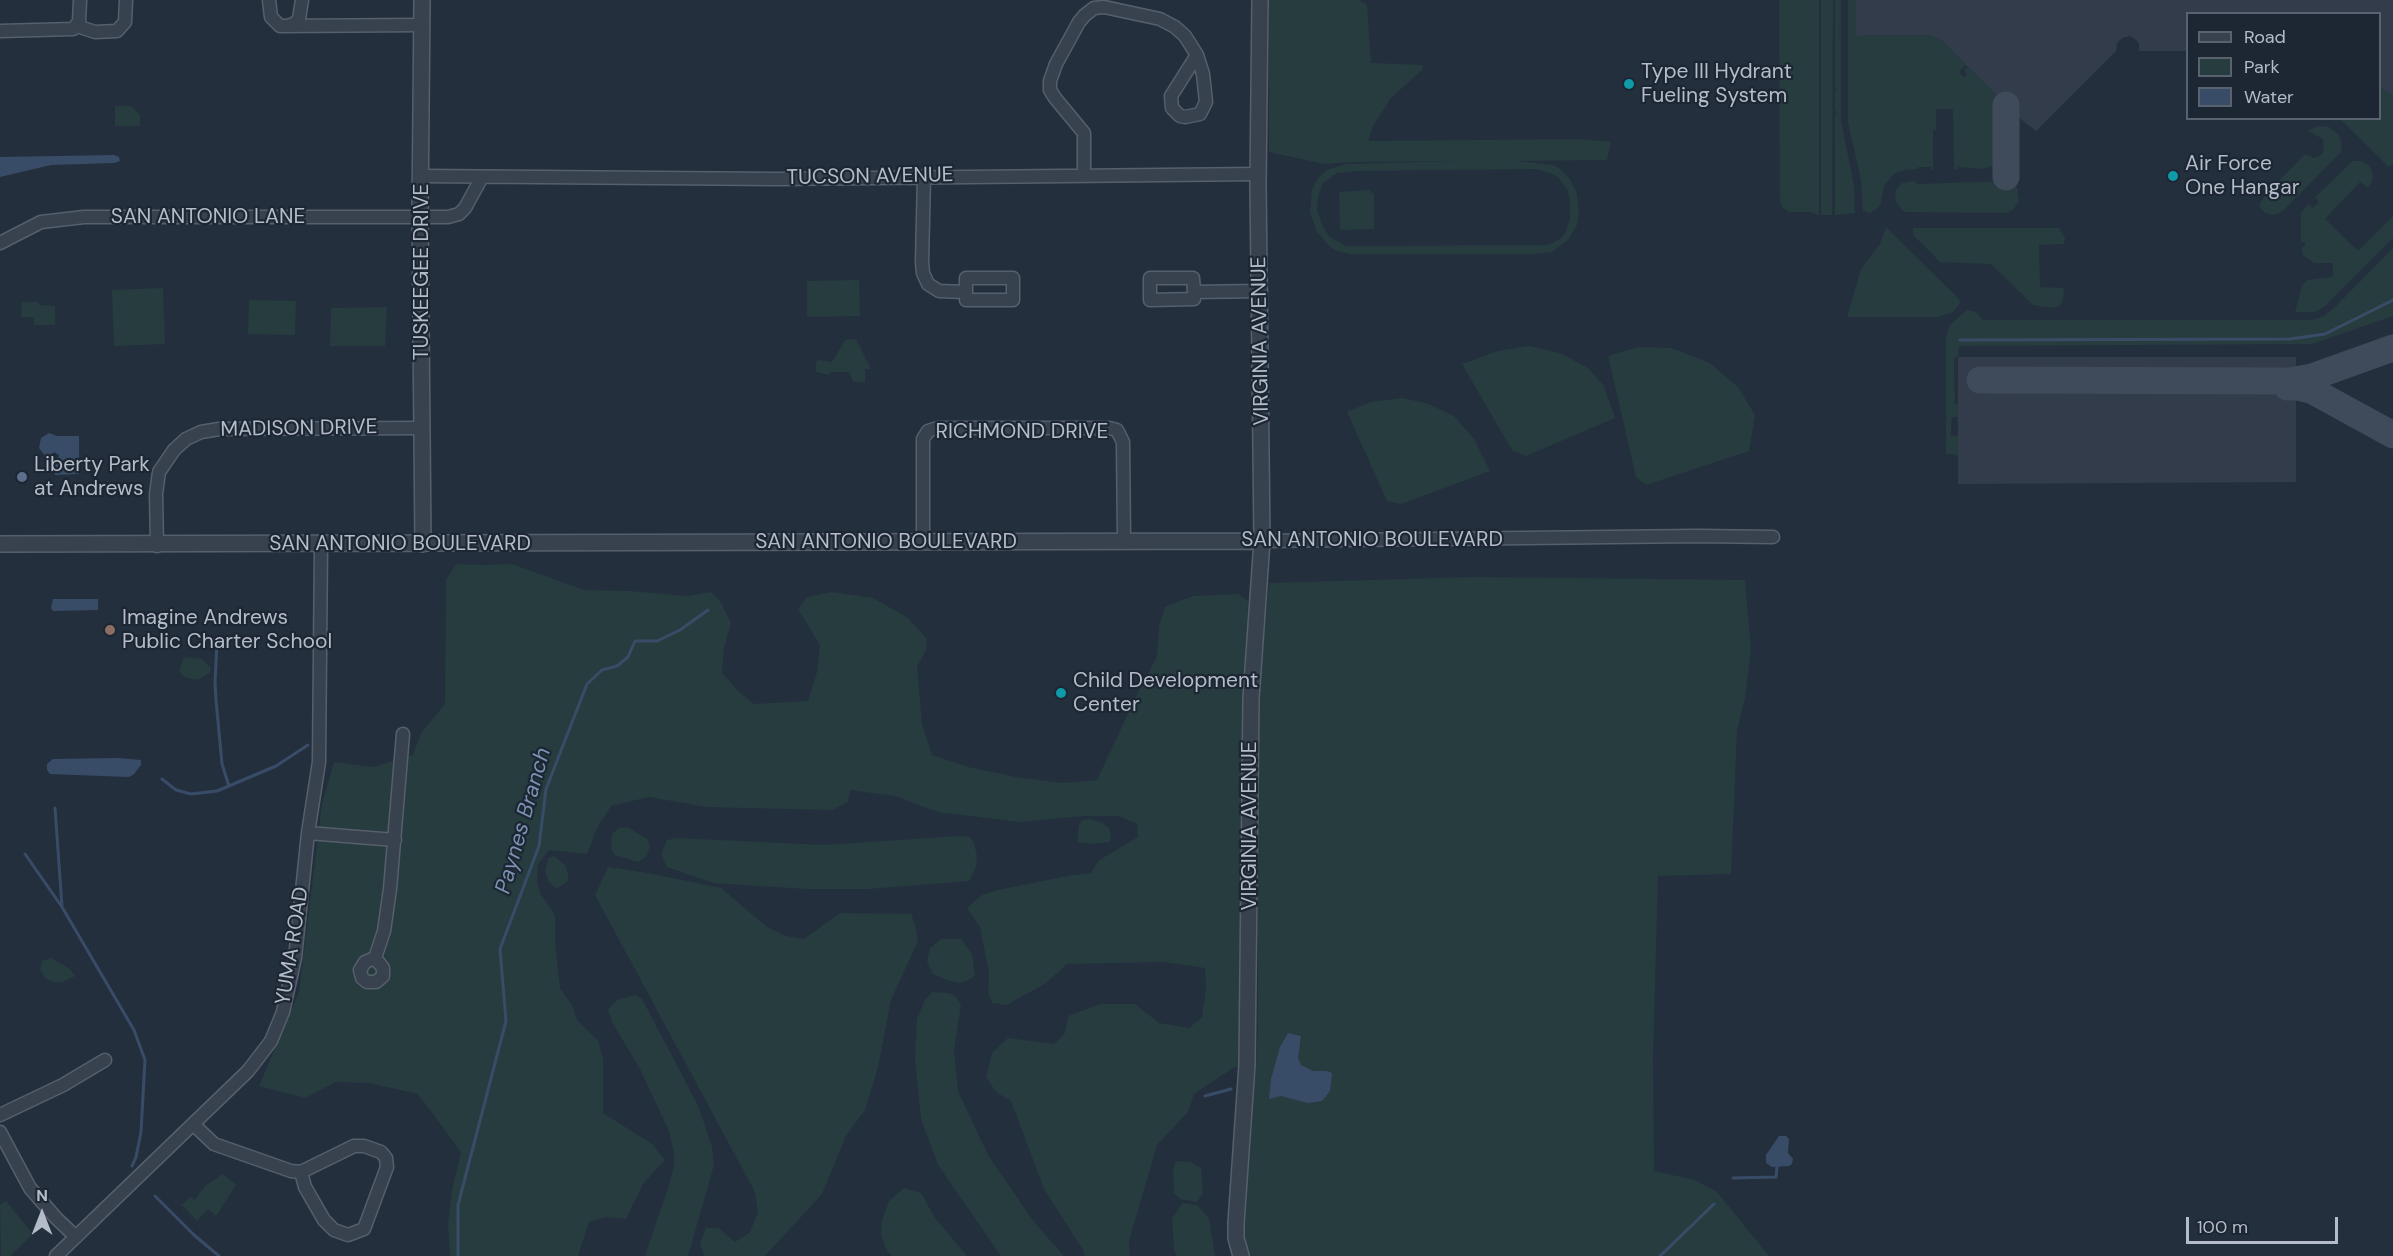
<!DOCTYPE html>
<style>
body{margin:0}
#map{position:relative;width:2393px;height:1256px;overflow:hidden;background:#242f3e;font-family:"DM Sans",sans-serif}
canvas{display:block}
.legend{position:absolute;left:2186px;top:12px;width:195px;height:108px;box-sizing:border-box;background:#1d2633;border:2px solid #59626f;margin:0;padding:8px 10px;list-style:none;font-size:18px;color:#b4bcc9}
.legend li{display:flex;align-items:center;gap:12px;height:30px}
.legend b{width:30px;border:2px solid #59626f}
.north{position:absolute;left:12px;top:1184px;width:60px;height:60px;-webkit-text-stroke:4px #1d2633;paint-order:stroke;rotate:0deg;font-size:16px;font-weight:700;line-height:24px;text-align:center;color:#b4bcc9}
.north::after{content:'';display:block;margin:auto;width:21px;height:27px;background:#b4bcc9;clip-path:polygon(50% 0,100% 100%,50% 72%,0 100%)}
.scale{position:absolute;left:2186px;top:1217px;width:152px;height:27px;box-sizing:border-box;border:3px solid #b4bcc9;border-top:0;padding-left:8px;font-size:18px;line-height:21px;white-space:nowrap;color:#b4bcc9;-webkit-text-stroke:4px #1d2633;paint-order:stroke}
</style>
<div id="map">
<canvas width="2393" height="1256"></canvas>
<ul class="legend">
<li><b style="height:8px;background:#38414e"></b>Road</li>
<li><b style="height:16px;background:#263c3f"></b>Park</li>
<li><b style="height:16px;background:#394c67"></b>Water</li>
</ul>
<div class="north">N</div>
<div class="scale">100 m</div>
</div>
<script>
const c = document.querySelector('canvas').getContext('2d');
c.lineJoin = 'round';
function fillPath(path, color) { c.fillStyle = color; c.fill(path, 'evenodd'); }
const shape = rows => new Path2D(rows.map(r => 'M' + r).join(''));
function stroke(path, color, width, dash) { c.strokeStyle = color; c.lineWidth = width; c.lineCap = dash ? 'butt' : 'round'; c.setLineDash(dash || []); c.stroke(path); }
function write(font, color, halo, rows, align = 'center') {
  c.font = font + ' "DM Sans",sans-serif'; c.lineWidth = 4.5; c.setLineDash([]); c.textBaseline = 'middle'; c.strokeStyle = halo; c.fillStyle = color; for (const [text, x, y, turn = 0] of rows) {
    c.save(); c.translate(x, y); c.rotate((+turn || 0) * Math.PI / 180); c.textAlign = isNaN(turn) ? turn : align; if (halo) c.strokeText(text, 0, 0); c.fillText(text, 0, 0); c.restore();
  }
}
const airport = shape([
 [1856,0,2393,0,2393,95,2380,88,2380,14,2188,14,2187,51,2139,51,2139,43,2135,39,2130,36,2122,38,2117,43,2116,51,2036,131,2018,117,1942,41,1929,35,1856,36],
 [1958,357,2296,357,2296,482,1958,484]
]);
const green = shape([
 [1269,0,1358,0,1367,5,1371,63,1422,65,1423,69,1391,98,1373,126,1368,141,1581,139,1611,142,1607,160,1516,161,1553,165,1559,168,1570,179,1577,194,1579,211,1577,225,1568,240,1552,252,1533,254,1350,254,1337,251,1330,247,1317,232,1310,212,1312,189,1317,179,1327,170,1346,164,1458,161,1353,162,1324,164,1269,152],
 [1536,169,1547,172,1558,177,1568,191,1570,201,1570,218,1566,232,1560,239,1548,245,1346,246,1330,237,1323,227,1317,210,1318,197,1322,184,1337,173,1356,171],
 [1779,0,1819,0,1819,215,1809,212,1789,212,1783,208,1780,202],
 [1821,0,1833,0,1832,215,1821,215],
 [1835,0,1841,0,1841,121,1854,186,1855,213,1837,215,1835,215,1835,116,1837,111,1835,111,1835,91,1837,90,1835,87],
 [1848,0,1856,0,1856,36,1929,35,1935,38,1942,41,1966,65,1959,72,1964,77,1967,74,1964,70,1968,67,1992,90,1998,100,1999,108,1999,153,1994,165,1984,169,1958,167,1957,170,1954,169,1953,109,1936,109,1936,130,1933,130,1933,169,1931,170,1931,167,1918,167,1918,169,1904,170,1894,174,1884,186,1881,203,1878,208,1870,213,1863,211,1861,180,1848,123],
 [2380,88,2393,95,2393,164,2389,167,2340,119,2380,118],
 [115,106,131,106,140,115,140,126,115,126],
 [2317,126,2329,127,2338,134,2342,143,2341,152,2283,211,2274,215,2265,213,2259,206,2265,195,2305,154,2314,158,2320,156,2324,151,2323,139,2308,131],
 [2353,161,2361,161,2369,165,2373,174,2372,182,2368,188,2360,182,2325,219,2358,251,2393,216,2393,238,2324,307,2314,312,2295,312,2302,286,2307,280,2333,277,2333,263,2314,263,2303,255,2301,247,2305,247,2305,243,2301,242,2301,213,2308,204,2313,208,2319,202,2315,197],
 [1915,181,1917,184,2007,181,2017,187,2019,201,2013,210,2006,213,1904,212,1895,201,1896,190,1902,183],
 [1369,190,1374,194,1374,229,1340,230,1339,192],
 [1886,227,1959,299,1960,304,1953,312,1938,317,1847,317,1861,269,1880,244],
 [1913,228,2059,228,2065,238,2064,244,2039,245,2040,287,2064,288,2063,301,2059,306,2053,308,2033,305,1991,264,1940,262,1913,235],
 [2393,248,2393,316,2312,344,1959,346,1958,357,1954,358,1955,404,1958,404,1958,417,1952,417,1951,425,1951,436,1958,436,1958,455,1946,454,1946,337,1950,325,1967,310,1976,312,1983,320,2312,320,2324,316,2335,307],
 [859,280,860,316,807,317,807,281],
 [163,288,165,344,114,346,112,290],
 [249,300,296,301,295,335,248,334],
 [22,302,38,302,39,305,55,306,55,325,34,325,34,317,21,317],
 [387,307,385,346,330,346,331,308],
 [856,339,871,369,865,369,865,382,853,382,849,372,831,372,829,375,816,372,816,362,819,360,832,362,845,340],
 [1529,346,1560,353,1588,368,1604,386,1615,418,1526,456,1512,450,1462,364,1498,351],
 [1638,347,1671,348,1710,363,1738,387,1755,415,1749,451,1646,485,1636,477,1608,356],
 [1402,398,1426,403,1454,416,1474,439,1490,471,1401,504,1387,501,1347,412,1370,402],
 [456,564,483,565,512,564,584,590,629,591,687,596,711,592,720,601,731,623,724,648,722,673,739,692,754,704,808,701,817,672,820,645,798,609,807,597,832,592,873,598,908,618,927,639,926,650,917,667,922,724,932,755,968,767,1016,777,1062,783,1097,780,1140,688,1157,657,1159,626,1165,607,1193,596,1239,594,1248,601,1243,1065,1233,1068,1194,1094,1188,1112,1157,1145,1129,1241,1130,1256,1085,1256,1083,1250,1044,1189,1011,1101,996,1092,986,1077,992,1053,1008,1038,1054,1044,1065,1033,1068,1016,1100,1004,1135,1004,1159,1023,1189,1028,1202,1017,1206,988,1205,968,1164,962,1067,964,1046,983,1007,1005,992,1003,988,992,989,973,980,927,967,908,982,895,998,890,1068,876,1091,873,1098,861,1138,837,1137,824,1119,816,1084,816,1020,822,938,812,895,796,850,790,848,802,832,810,707,807,649,797,611,806,597,828,587,854,549,850,538,864,537,882,540,893,555,915,555,943,560,988,572,1005,577,1020,598,1041,603,1058,603,1113,652,1144,665,1160,643,1184,626,1219,606,1217,589,1222,578,1256,450,1256,448,1224,452,1191,461,1152,418,1094,369,1083,336,1082,305,1098,259,1086,299,992,322,804,334,762,373,767,413,755,421,733,445,704,446,580],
 [1475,577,1745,580,1751,650,1745,698,1737,731,1731,874,1658,876,1653,1057,1654,1171,1695,1180,1717,1192,1769,1256,1248,1256,1242,1234,1243,1185,1256,1070,1258,1024,1258,692,1269,583],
 [184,657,202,659,211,668,210,673,198,680,184,677,179,671],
 [1089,819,1101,822,1109,828,1111,836,1109,842,1093,844,1077,842,1079,825,1082,820],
 [627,827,647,839,650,847,646,857,638,862,615,855,611,849,612,834,619,828],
 [960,836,970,837,974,843,977,856,976,867,969,881,868,889,806,889,713,883,667,867,661,854,667,840,677,838,824,845],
 [554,856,565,865,568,874,568,881,556,889,548,881,545,870,549,858],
 [608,867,648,873,721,888,767,927,786,936,804,939,840,913,911,914,916,928,918,941,891,1000,878,1067,865,1110,846,1136,822,1194,765,1256,704,1256,700,1243,706,1228,718,1228,735,1242,750,1232,758,1212,755,1192,595,895],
 [941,939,961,939,972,954,975,976,962,983,949,981,933,974,927,961,930,948],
 [51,958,70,969,75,976,63,982,53,982,44,977,40,970,42,961],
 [932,992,949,993,956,997,961,1005,954,1051,958,1091,988,1155,1034,1222,1064,1256,1001,1256,938,1165,921,1119,915,1058,917,1019,925,1000],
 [635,995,642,999,679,1069,699,1108,712,1147,714,1165,688,1256,645,1256,670,1182,674,1165,674,1153,669,1131,640,1069,612,1022,608,1010,617,1000],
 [1176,1161,1190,1162,1201,1168,1203,1193,1197,1202,1180,1199,1174,1193,1173,1172],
 [223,1174,236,1185,216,1216,208,1209,197,1221,182,1205,190,1197,195,1200,205,1186],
 [904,1188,921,1193,935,1218,967,1256,892,1256,887,1251,881,1235,882,1220,889,1201],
 [6,1201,33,1234,10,1256,1,1256,0,1205],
 [1182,1203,1197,1205,1209,1218,1215,1256,1177,1256,1174,1250,1172,1219]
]);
const water = shape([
 [114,155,119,157,120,161,114,163,51,165,0,177,0,157],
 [49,433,57,436,79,436,79,474,55,475,54,462,58,460,59,455,54,452,50,457,46,457,39,448,41,438],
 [53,599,98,599,98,610,53,611,51,608],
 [118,758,141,760,141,765,134,774,129,777,50,774,47,770,47,764,53,759],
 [1288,1033,1301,1036,1298,1058,1301,1065,1313,1071,1326,1071,1332,1073,1330,1091,1322,1101,1308,1103,1281,1096,1269,1099,1271,1079,1280,1047],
 [1779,1136,1786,1136,1789,1139,1788,1153,1793,1159,1792,1164,1789,1166,1772,1167,1766,1163,1766,1155]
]);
const stream = shape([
 [1960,340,2290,339,2325,334,2393,300],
 [217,643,215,682,216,700,222,764,229,786],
 [162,779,176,790,191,794,217,791,276,766,308,745],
 [55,808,62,907,134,1030,145,1060,141,1132,136,1157,132,1166],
 [25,854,62,907],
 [1205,1096,1231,1089],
 [1733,1178,1776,1177,1777,1167],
 [155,1196,194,1235,219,1256],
 [458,1256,458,1205,506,1021,500,949,539,846,546,789,587,684,602,670,617,666,628,657,635,641,657,641,680,630,708,610],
 [1660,1256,1714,1204]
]);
const taxiway = shape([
 [2006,177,2006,105],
 [1980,380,2289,381,2312,377,2393,348],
 [2287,387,2298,387,2311,390,2393,435]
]);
const minor = shape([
 [269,0,271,17,280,26,422,25],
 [77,26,95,32,117,31,125,22,126,0],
 [287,26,294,24,299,19,302,0],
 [0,31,73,29,79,22,80,0],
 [1197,55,1203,74,1206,102,1200,114,1185,117,1180,116,1172,108,1171,96,1197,55],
 [421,176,776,179,1258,174],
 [924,176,922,262,923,273,928,284,939,291,966,292,966,278,1013,278,1013,300,966,300,966,292],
 [1084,176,1084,133,1055,98,1050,90,1050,81,1056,64,1079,22,1085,15,1094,8,1104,7,1160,19,1175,27,1185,36,1197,55],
 [0,243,41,222,84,217,448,217,459,214,465,208,482,177],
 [1194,292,1193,278,1150,278,1150,300,1194,299,1194,292,1261,291],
 [1262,541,1698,536,1773,537],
 [923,542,923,439,928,431,937,428,1109,428,1117,430,1123,442,1124,541],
 [157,546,156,494,159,472,174,450,186,439,201,432,219,429,423,428],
 [308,833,395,840],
 [375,958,383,968,383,976,376,982,367,982,362,978,360,970,365,962,375,958,384,931,390,889,403,734],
 [0,1115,63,1085,105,1060],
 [193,1124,214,1144,291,1171,301,1172],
 [0,1132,30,1188,56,1218,76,1237],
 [354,1146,364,1146,381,1152,386,1158,387,1167,364,1229,348,1235,334,1230,324,1220,305,1187,301,1172,354,1146],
 [56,1256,248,1071,271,1041,283,1012,295,958,308,833,319,762,321,545]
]);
const tertiary = shape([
 [422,0,420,217,423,544],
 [0,544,1262,541],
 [1241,1256,1236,1238,1236,1223,1247,1065,1251,698,1262,541,1258,184,1260,0]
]);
const markers = [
 [1629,84,6,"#0f9aa8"],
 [2173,176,6,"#0f9aa8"],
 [22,477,6,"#5c6f8a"],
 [110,630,6,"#8d6e63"],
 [1061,693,6,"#0f9aa8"]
];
const poiNames = [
 ["Type III Hydrant",1641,72],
 ["Fueling System",1641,96],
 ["Air Force",2185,164],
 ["One Hangar",2185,188],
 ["Liberty Park",34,465],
 ["at Andrews",34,489],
 ["Imagine Andrews",122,618],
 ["Public Charter School",122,642],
 ["Child Development",1073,681],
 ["Center",1073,705]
];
const streetNames = [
 ["TUCSON AVENUE",870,177,-1],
 ["SAN ANTONIO LANE",208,217],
 ["TUSKEEGEE DRIVE",422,272,-90],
 ["VIRGINIA AVENUE",1261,341,-91],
 ["MADISON DRIVE",299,429,-1],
 ["RICHMOND DRIVE",1022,432],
 ["SAN ANTONIO BOULEVARD",1372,540],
 ["SAN ANTONIO BOULEVARD",886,542],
 ["SAN ANTONIO BOULEVARD",400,544],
 ["VIRGINIA AVENUE",1250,826,-90],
 ["YUMA ROAD",293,946,-81]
];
const waterNames = [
 ["Paynes Branch",524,821,-74]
];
fillPath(airport, '#323c4b');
fillPath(green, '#263c3f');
fillPath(water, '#394c67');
stroke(stream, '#394c67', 3);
stroke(taxiway, '#3f4a5a', 27);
stroke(minor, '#565f6c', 15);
stroke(tertiary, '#565f6c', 18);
stroke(minor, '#38414e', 12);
stroke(tertiary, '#38414e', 15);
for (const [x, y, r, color] of markers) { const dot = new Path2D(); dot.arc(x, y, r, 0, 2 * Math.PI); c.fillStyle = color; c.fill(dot); stroke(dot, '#1d2633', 2); }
write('21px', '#b4bcc9', '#1d2633', poiNames, 'left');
write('21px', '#b4bcc9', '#1d2633', streetNames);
write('italic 22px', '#7c92b1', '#1d2633', waterNames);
</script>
